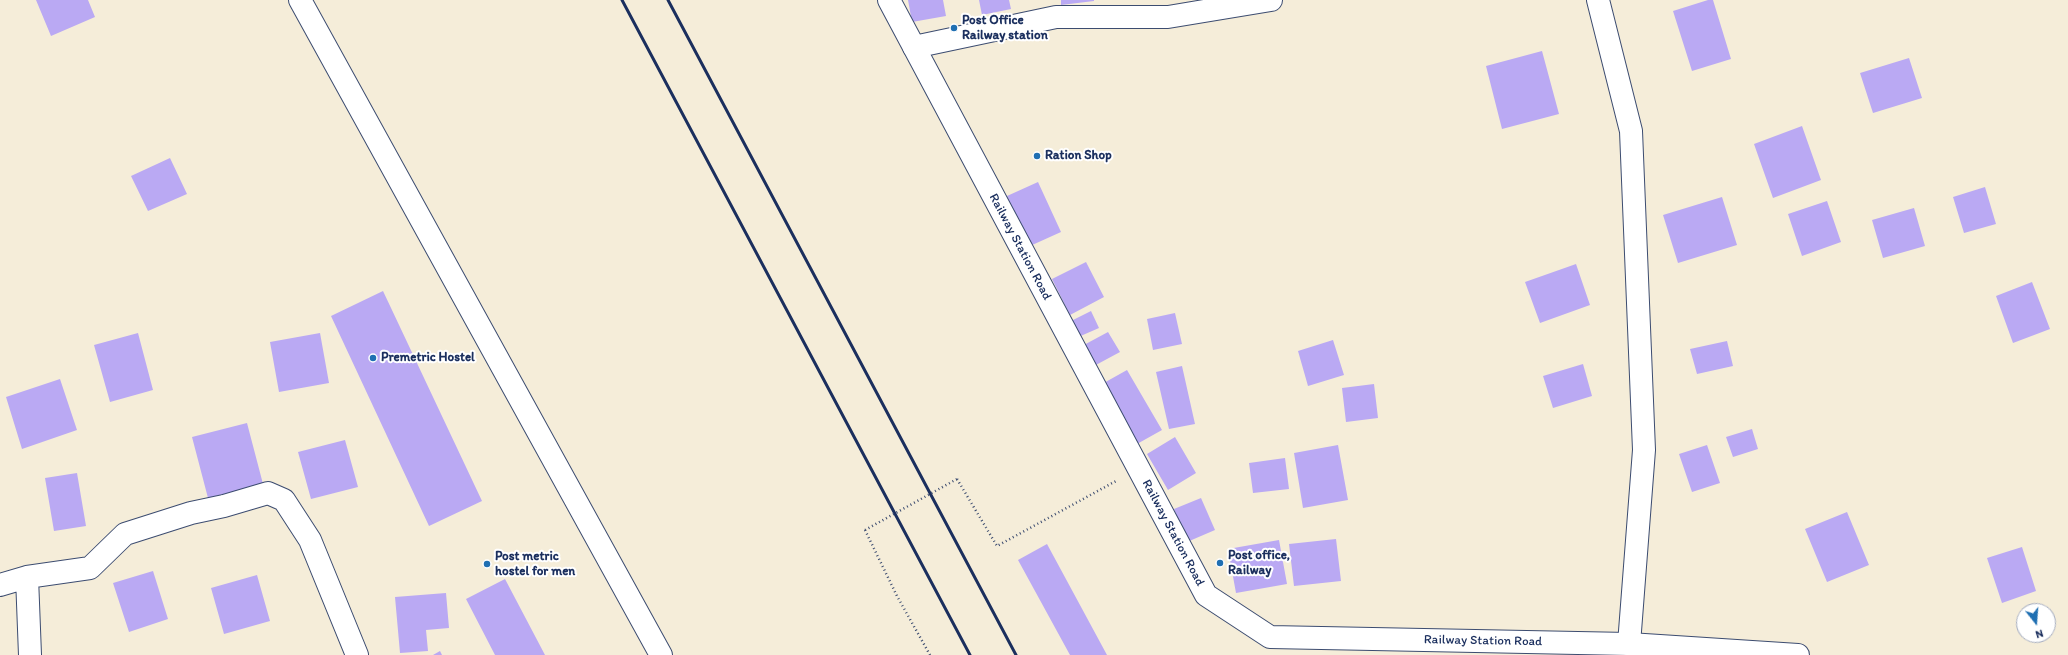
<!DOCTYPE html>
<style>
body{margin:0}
#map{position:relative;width:2068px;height:655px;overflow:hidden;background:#f5edd9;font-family:Itim,sans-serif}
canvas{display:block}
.north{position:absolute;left:2016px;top:603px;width:40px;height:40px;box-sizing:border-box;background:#fff;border:1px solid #a4acbf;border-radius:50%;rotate:163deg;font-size:11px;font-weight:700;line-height:16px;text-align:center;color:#1b2f5e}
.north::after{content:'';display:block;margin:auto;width:14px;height:18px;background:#1f6fb2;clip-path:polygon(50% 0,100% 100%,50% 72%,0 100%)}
</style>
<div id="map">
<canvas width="2068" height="655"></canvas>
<div class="north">N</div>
</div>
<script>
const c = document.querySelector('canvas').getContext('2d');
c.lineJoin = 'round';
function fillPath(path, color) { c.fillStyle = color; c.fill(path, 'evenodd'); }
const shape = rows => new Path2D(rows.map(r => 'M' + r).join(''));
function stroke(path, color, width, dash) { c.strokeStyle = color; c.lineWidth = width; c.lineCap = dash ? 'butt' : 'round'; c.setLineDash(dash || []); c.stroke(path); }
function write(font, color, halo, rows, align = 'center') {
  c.font = font + ' Itim,sans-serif'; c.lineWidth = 4; c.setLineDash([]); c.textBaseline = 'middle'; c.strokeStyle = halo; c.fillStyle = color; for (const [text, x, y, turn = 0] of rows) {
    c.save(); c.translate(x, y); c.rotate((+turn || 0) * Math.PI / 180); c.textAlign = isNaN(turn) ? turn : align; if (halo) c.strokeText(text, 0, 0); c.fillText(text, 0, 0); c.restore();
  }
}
const building = shape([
 [36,0,88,0,95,17,51,36],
 [908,0,943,0,946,16,912,22],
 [979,0,1009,0,1011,9,982,15],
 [1061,0,1094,0,1094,1,1061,5],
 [1708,0,1713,0,1731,59,1692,71,1673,11],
 [1542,51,1559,114,1502,129,1486,66],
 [1909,58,1922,98,1873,113,1860,73],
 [1802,126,1821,180,1773,198,1754,144],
 [170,158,187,194,148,211,131,176],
 [1038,182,1061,232,1030,246,1007,196],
 [1985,187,1996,224,1964,233,1953,197],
 [1722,197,1737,245,1678,263,1663,215],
 [1827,201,1841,242,1802,256,1788,214],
 [1914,208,1925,246,1883,258,1872,220],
 [1086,262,1104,297,1070,315,1052,279],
 [1576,264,1590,305,1540,323,1525,282],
 [2032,282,2050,329,2013,343,1996,296],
 [383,291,482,501,429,526,331,316],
 [1091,311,1099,328,1076,338,1069,322],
 [1175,313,1182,344,1153,350,1147,319],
 [1108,332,1120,352,1094,366,1082,346],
 [138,333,153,390,110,402,94,345],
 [320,333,329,383,279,392,270,342],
 [1333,340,1344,375,1308,386,1298,351],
 [1727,341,1733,366,1697,374,1690,349],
 [1583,364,1592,396,1553,408,1543,376],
 [1182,366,1195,424,1169,429,1156,372],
 [1127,370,1162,430,1137,444,1102,384],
 [60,379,77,430,22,449,6,397],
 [1374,384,1378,418,1346,422,1342,388],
 [247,423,263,484,208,498,192,437],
 [1752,429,1758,449,1733,457,1726,437],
 [1175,437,1196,473,1168,490,1147,454],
 [345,440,358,487,311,499,298,452],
 [1338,445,1348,500,1303,508,1294,453],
 [1707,445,1720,483,1692,492,1679,454],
 [1285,458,1289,489,1253,493,1249,463],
 [77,473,86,526,54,531,45,478],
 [1201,498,1215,530,1187,542,1174,509],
 [1847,512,1869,565,1827,582,1805,529],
 [1336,539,1341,581,1294,586,1289,544],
 [1279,540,1287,584,1236,593,1228,549],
 [1047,544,1107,655,1070,655,1018,560],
 [2022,547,2036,591,2002,603,1987,558],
 [153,571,168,619,129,632,113,583],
 [257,575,270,621,224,634,211,588],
 [505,579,545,655,495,655,466,599],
 [446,593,449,628,426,630,428,651,400,653,395,597],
 [440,651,442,655,433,655]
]);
const path = shape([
 [957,479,997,546,1116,481],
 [865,530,897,596,930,655]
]);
const minor = shape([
 [300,0,661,655],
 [1598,0,1631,131,1644,450,1629,644],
 [914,47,1056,17,1168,17,1271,0],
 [27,577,30,655],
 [0,585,27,577,90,568,125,534,191,513,224,506,268,493,284,500,310,540,357,655]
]);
const tertiary = shape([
 [889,0,1206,595,1270,637,1629,644,1798,655]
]);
const rail = shape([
 [622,0,970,655],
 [668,0,1016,655]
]);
const pathBridge = shape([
 [865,530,957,479]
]);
const markers = [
 [954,28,4,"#1f6fb2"],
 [1037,156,4,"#1f6fb2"],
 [373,358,4,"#1f6fb2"],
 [1220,563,4,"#1f6fb2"],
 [487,564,4,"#1f6fb2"]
];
const poiNames = [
 ["Post Office",962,21],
 ["Railway station",962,36],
 ["Ration Shop",1045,156],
 ["Premetric Hostel",381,358],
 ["Post office,",1228,556],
 ["Railway",1228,571],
 ["Post metric",495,557],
 ["hostel for men",495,572]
];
const streetNames = [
 ["Railway Station Road",1020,247,62],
 ["Railway Station Road",1173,533,62],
 ["Railway Station Road",1483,641,1]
];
fillPath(building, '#baa9f3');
stroke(minor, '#3c4c70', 24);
stroke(tertiary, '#3c4c70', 24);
stroke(path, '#3c4c70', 2.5, [1, 3]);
stroke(minor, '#fff', 22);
stroke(tertiary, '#fff', 22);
stroke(rail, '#1b2f5e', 3);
stroke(pathBridge, '#3c4c70', 2.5, [1, 3]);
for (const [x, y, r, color] of markers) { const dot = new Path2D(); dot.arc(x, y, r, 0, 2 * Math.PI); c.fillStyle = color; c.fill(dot); stroke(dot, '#fff', 1.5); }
write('bold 13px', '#1b2f5e', '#fff', poiNames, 'left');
write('13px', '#1b2f5e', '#fff', streetNames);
</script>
